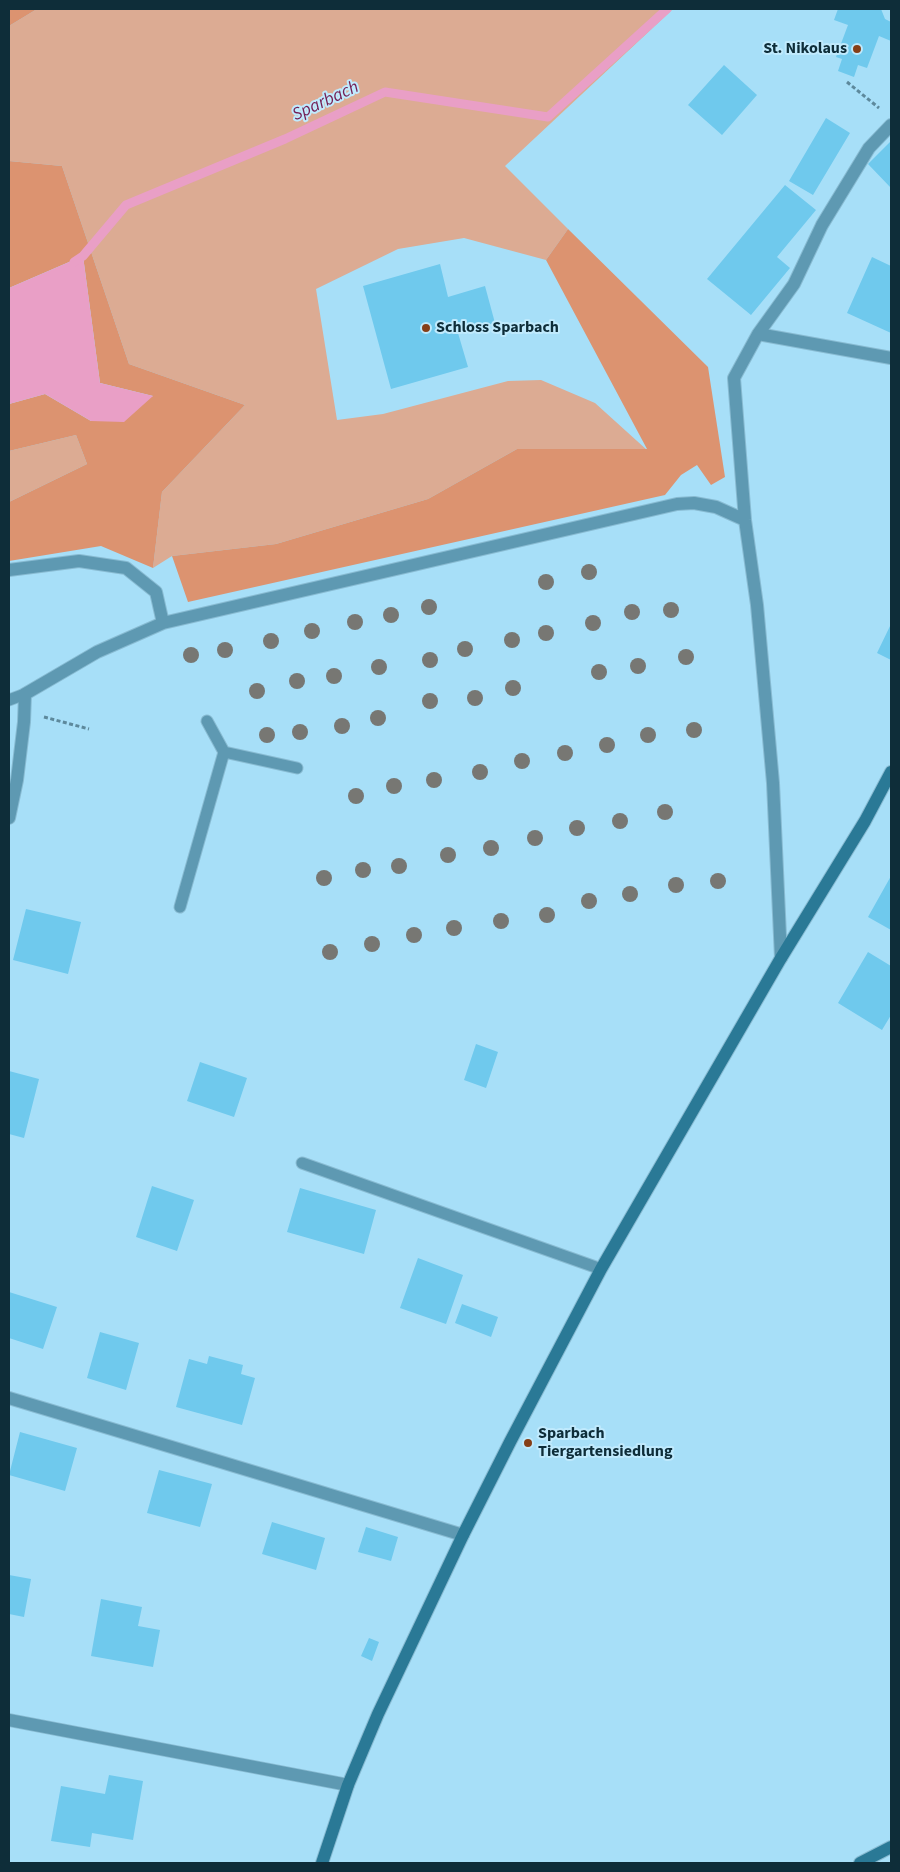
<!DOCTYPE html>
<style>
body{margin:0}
#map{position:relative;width:900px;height:1872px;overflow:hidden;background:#a7dff8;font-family:"Source Sans 3",sans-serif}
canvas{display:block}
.frame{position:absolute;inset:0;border:10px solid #0e2d39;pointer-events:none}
</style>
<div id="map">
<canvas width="900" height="1872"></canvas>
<div class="frame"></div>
</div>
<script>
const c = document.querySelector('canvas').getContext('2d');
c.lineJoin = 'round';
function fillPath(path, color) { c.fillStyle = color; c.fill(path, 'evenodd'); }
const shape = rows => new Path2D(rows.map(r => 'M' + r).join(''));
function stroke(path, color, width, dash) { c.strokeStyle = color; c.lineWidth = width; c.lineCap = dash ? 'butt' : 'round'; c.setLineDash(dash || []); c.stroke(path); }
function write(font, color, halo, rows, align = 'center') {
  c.font = font + ' "Source Sans 3",sans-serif'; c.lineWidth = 4; c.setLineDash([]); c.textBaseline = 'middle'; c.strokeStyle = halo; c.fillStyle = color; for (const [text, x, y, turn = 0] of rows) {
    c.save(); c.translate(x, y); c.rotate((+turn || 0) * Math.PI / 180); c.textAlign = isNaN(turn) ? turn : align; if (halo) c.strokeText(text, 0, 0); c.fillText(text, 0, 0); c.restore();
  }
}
const green = shape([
 [37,9,673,9,505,166,568,229,546,260,464,238,398,249,316,289,337,420,383,414,508,381,541,380,595,403,647,450,517,449,428,499,276,544,172,556,153,568,162,492,245,405,129,364,62,166,9,161,9,26],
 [76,435,87,464,9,502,9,451]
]);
const forest = shape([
 [9,9,37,9,9,26],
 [9,161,62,166,129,364,245,405,162,492,153,568,101,546,9,561,9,502,87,464,76,435,9,451,9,404,45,394,91,421,153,396,100,383,83,256,9,288],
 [568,229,708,367,725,477,711,485,697,465,681,475,665,495,188,602,172,556,276,544,428,499,517,449,647,449,546,260]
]);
const water = shape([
 [83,256,100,383,153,396,124,422,91,421,45,394,9,404,9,288]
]);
const stream = shape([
 [74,262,83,256,126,205,285,139,385,92,548,117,667,9]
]);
const building = shape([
 [838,9,881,9,885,19,891,22,891,41,879,36,867,68,858,65,854,77,838,71,842,59,836,57,848,25,834,20],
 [724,65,757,95,722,135,688,105],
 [826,118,850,133,813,195,789,181],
 [891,141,891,188,868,164],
 [785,185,816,210,777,257,790,268,751,315,707,279],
 [872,257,891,266,891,333,847,313],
 [440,264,448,297,485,286,495,323,458,333,468,367,391,389,363,286],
 [891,624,891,660,877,653],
 [891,876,891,930,868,917],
 [26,909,81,922,68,974,13,960],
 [868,952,891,966,891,1015,882,1030,838,1003],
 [476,1044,498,1052,486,1088,464,1080],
 [200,1062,247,1078,234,1117,187,1101],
 [9,1071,39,1079,24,1138,9,1134],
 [152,1186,194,1200,177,1251,136,1237],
 [300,1188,376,1210,364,1254,287,1232],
 [418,1258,463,1275,446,1324,400,1308],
 [9,1292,57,1307,43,1349,9,1338],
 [462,1304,498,1317,491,1337,455,1323],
 [100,1332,139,1343,126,1390,87,1378],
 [209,1356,243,1365,241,1374,255,1378,242,1425,176,1407,189,1359,207,1364],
 [20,1432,77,1448,65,1491,9,1475],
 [159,1470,212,1484,200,1527,147,1513],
 [272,1522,325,1538,316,1570,262,1554],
 [366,1527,398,1537,391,1561,358,1552],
 [9,1575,31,1579,24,1617,9,1614],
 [101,1599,142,1607,138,1626,160,1630,153,1667,91,1656],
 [369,1638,379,1642,372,1661,361,1656],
 [109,1775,143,1781,133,1840,92,1833,90,1847,51,1841,61,1786,105,1794]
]);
const path = shape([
 [847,82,879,108],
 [44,717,89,729]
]);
const lane = shape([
 [9,700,25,694],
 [207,721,224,752],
 [180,907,224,752,297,768],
 [302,1163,601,1269]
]);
const street = shape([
 [758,334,891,358],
 [9,570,79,561,126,568,156,592,163,623],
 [9,818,17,780,24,722,25,694,97,652,163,623,677,504,694,503,716,507,745,520],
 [781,958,773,783,757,605,745,520,734,378,758,334,794,284,822,225,869,148,891,125],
 [9,1398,463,1535],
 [9,1720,348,1785]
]);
const secondary = shape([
 [322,1863,348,1785,378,1714,463,1535,510,1442,601,1269,781,958,865,821,891,772],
 [860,1863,891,1847]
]);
const trees = [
 [589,572],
 [546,582],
 [429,607],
 [671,610],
 [632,612],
 [391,615],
 [355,622],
 [593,623],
 [312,631],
 [546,633],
 [512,640],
 [271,641],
 [465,649],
 [225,650],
 [191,655],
 [686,657],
 [430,660],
 [638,666],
 [379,667],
 [599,672],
 [334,676],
 [297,681],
 [513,688],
 [257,691],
 [475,698],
 [430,701],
 [378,718],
 [342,726],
 [694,730],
 [300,732],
 [267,735],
 [648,735],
 [607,745],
 [565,753],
 [522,761],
 [480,772],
 [434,780],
 [394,786],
 [356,796],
 [665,812],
 [620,821],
 [577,828],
 [535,838],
 [491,848],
 [448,855],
 [399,866],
 [363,870],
 [324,878],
 [718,881],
 [676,885],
 [630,894],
 [589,901],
 [547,915],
 [501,921],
 [454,928],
 [414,935],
 [372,944],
 [330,952]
];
const markers = [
 [857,49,5,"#853f18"],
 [426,328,5,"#853f18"],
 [528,1443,5,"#853f18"]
];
const poiNames = [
 ["St. Nikolaus",847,49,"right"],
 ["Schloss Sparbach",436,328],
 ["Sparbach",538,1434],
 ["Tiergartensiedlung",538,1452]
];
const waterNames = [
 ["Sparbach",326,102,-25]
];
fillPath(green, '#dcab93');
fillPath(forest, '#dc9370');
fillPath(water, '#e99fc6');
stroke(stream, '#e99fc6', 9);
fillPath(building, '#6fc9ed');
stroke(lane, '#88bbd2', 13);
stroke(street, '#88bbd2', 14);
stroke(secondary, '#88bbd2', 14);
stroke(path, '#5d899c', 3, [4, 2.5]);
stroke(lane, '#5e99b2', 11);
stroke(street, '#5e99b2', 12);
stroke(secondary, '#2a7996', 12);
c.fillStyle = '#777773';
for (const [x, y] of trees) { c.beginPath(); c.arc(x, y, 8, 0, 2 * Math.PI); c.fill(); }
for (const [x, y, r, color] of markers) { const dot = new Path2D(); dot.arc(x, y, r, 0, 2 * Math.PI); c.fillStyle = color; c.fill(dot); stroke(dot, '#c0eafd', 2); }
write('bold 16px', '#0e2d39', '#c0eafd', poiNames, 'left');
write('italic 18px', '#731e53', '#c0eafd', waterNames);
</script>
